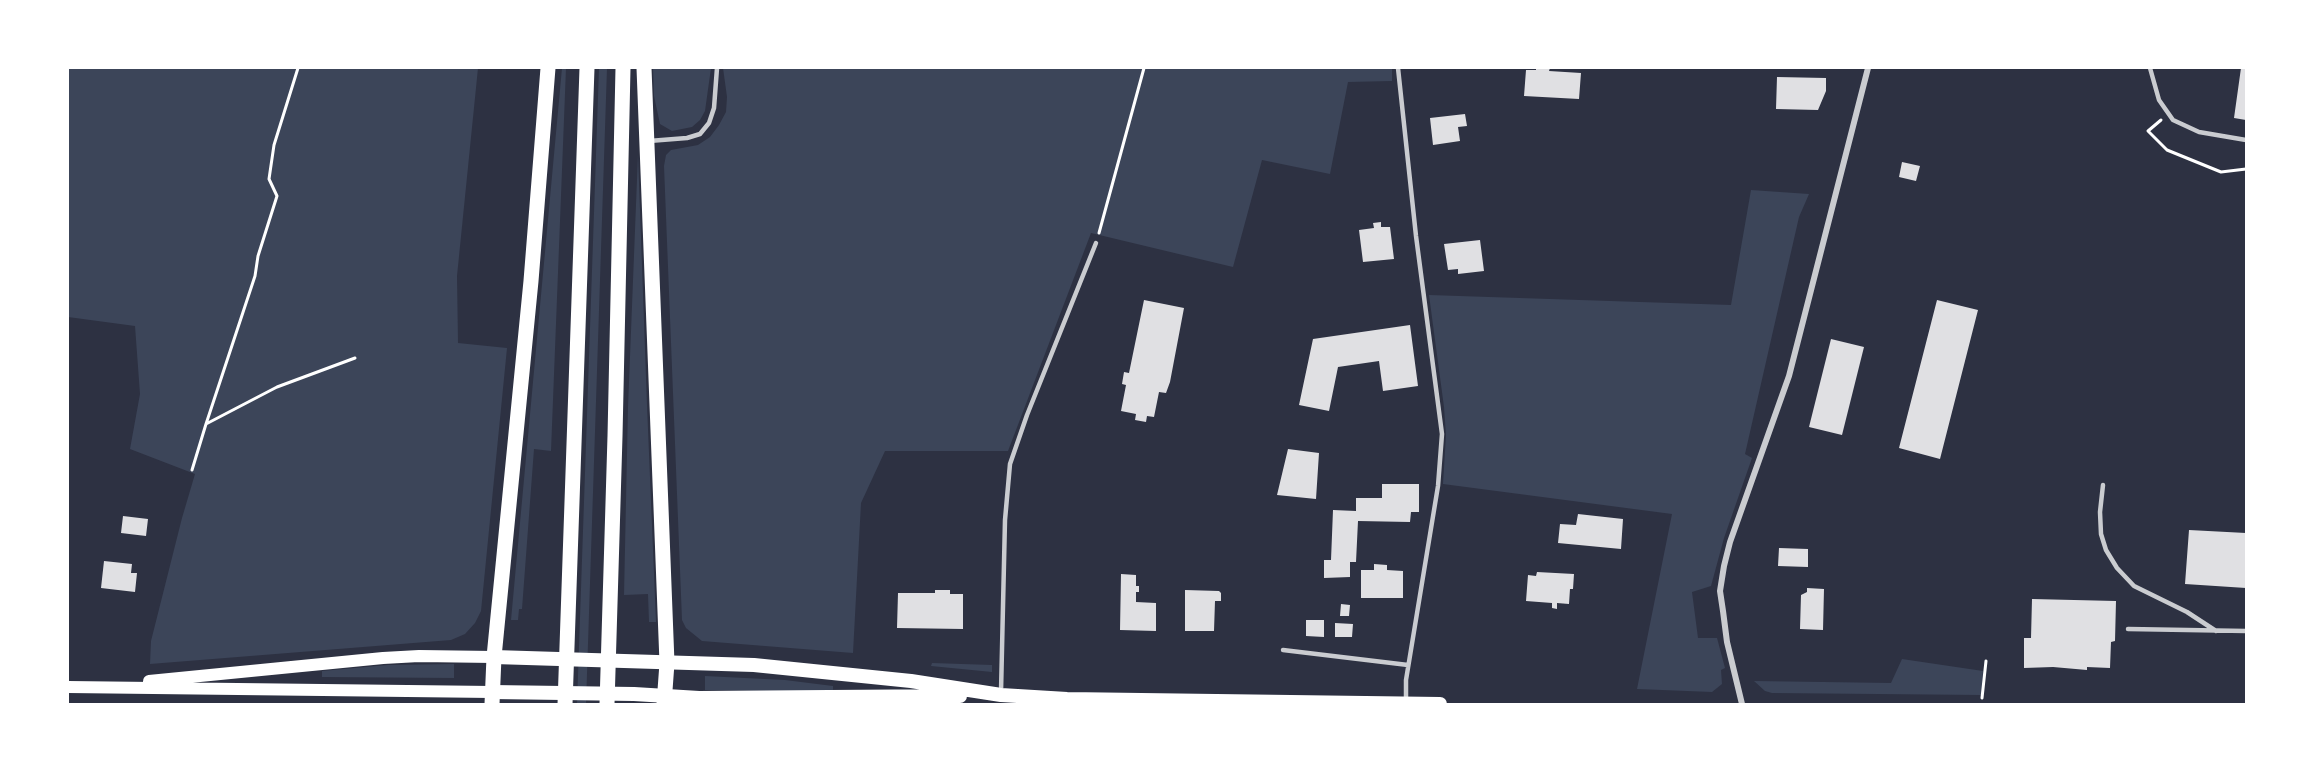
<!DOCTYPE html>
<style>
body{margin:0}
#map{position:relative;width:2314px;height:772px;overflow:hidden;background:#2d3142;font-family:Overpass,sans-serif}
canvas{display:block}
.frame{position:absolute;inset:0;border:69px solid #fff;pointer-events:none}
</style>
<div id="map">
<canvas width="2314" height="772"></canvas>
<div class="frame"></div>
</div>
<script>
const c = document.querySelector('canvas').getContext('2d');
c.lineJoin = 'round';
function fillPath(path, color) { c.fillStyle = color; c.fill(path, 'evenodd'); }
const shape = rows => new Path2D(rows.map(r => 'M' + r).join(''));
function stroke(path, color, width, dash) { c.strokeStyle = color; c.lineWidth = width; c.lineCap = dash ? 'butt' : 'round'; c.setLineDash(dash || []); c.stroke(path); }
const green = shape([
 [68,68,478,68,457,276,458,343,507,348,481,611,475,623,465,634,451,640,150,664,151,641,182,518,195,474,130,449,140,394,135,326,68,317],
 [562,68,566,68,551,451,534,449,522,609,519,609,518,620,511,620],
 [599,68,607,68,586,704,577,704],
 [653,68,711,68,705,111,700,120,692,127,672,131,660,124,654,96],
 [723,68,1392,68,1392,81,1348,82,1330,174,1262,160,1233,267,1091,233,1008,451,885,451,861,503,853,653,702,641,686,628,682,620,664,166,666,155,671,150,698,145,710,137,719,125,726,112,727,97],
 [638,154,647,405,656,622,649,622,648,594,624,595,628,407],
 [1751,190,1809,194,1799,217,1745,454,1752,458,1724,538,1711,586,1692,592,1698,638,1717,638,1725,668,1721,670,1722,684,1712,692,1637,689,1672,514,1443,484,1446,435,1444,407,1429,295,1731,305],
 [1902,659,1983,671,1981,695,1772,693,1765,691,1754,681,1891,683],
 [932,663,992,665,992,672,931,666],
 [454,664,454,678,322,677,322,671,388,665],
 [705,676,785,680,833,686,833,692,705,690]
]);
const building = shape([
 [1536,68,1550,68,1549,71,1581,73,1579,99,1524,96,1526,70,1536,70],
 [2241,68,2246,68,2246,120,2234,118],
 [1777,77,1826,78,1826,91,1818,110,1776,109],
 [1465,114,1467,126,1458,127,1460,141,1433,145,1430,118],
 [1902,162,1920,166,1916,181,1899,177],
 [1381,222,1381,227,1390,227,1394,259,1363,262,1359,230,1374,228,1373,223],
 [1480,240,1484,271,1458,274,1458,269,1448,270,1444,244],
 [1144,300,1184,308,1170,382,1166,393,1159,392,1154,417,1147,416,1146,422,1135,420,1136,414,1121,411,1126,385,1122,384,1124,372,1129,373],
 [1937,300,1978,310,1940,459,1899,448],
 [1410,325,1418,386,1383,391,1379,361,1338,367,1329,411,1299,405,1313,339],
 [1831,339,1864,347,1842,435,1809,427],
 [1288,449,1319,453,1316,499,1277,495],
 [1382,484,1419,484,1419,512,1411,512,1410,522,1358,521,1356,562,1350,562,1350,577,1324,578,1324,560,1331,560,1333,510,1356,511,1356,498,1382,498],
 [1578,514,1623,519,1621,549,1558,543,1560,524,1576,525],
 [123,516,148,519,146,536,121,533],
 [2189,530,2246,533,2246,588,2185,584],
 [1779,548,1808,549,1808,567,1778,566],
 [104,561,132,564,131,573,137,573,135,592,101,588],
 [1374,564,1387,565,1387,570,1403,571,1403,598,1361,598,1361,570,1374,570],
 [1537,572,1574,574,1573,589,1570,589,1569,604,1557,603,1557,609,1552,608,1552,603,1526,601,1528,575,1536,576],
 [1121,574,1136,575,1136,586,1139,586,1139,592,1136,592,1136,602,1156,603,1156,631,1120,630],
 [1807,588,1824,589,1823,630,1800,629,1801,595,1807,592],
 [935,590,950,590,950,594,963,594,963,629,897,628,898,593,935,593],
 [1185,590,1219,591,1221,593,1221,601,1215,601,1214,631,1185,631],
 [2032,599,2116,601,2115,641,2111,642,2110,668,2087,667,2087,670,2053,667,2024,668,2024,638,2031,638],
 [1341,604,1350,605,1349,616,1340,616],
 [1306,620,1324,620,1324,637,1306,636],
 [1335,623,1353,624,1352,637,1335,637]
]);
const path = shape([
 [2161,120,2148,131,2167,150,2221,172,2246,169],
 [1099,233,1144,68],
 [206,424,255,276,258,256,277,196,269,179,274,145,298,68],
 [192,470,206,424,277,387,355,358],
 [1982,698,1986,661]
]);
const service = shape([
 [1398,68,1416,236,1442,434,1438,486,1406,680,1406,702],
 [2150,68,2159,100,2173,120,2199,132,2246,140],
 [649,141,687,138,700,134,709,123,714,108,717,68],
 [2103,485,2100,512,2101,534,2106,550,2117,568,2134,586,2187,612,2216,631],
 [2128,629,2246,631],
 [1283,650,1408,665],
 [1001,692,1005,520,1010,464,1027,415,1096,243]
]);
const minor = shape([
 [1742,704,1727,642,1723,611,1720,591,1724,566,1730,542,1789,376,1868,68]
]);
const secondary = shape([
 [149,681,383,658,419,656,494,657],
 [68,687,492,692]
]);
const primary = shape([
 [494,657,754,665,911,681,1001,695,1067,699,1440,704],
 [492,692,634,694,699,698,960,696]
]);
const motorway = shape([
 [644,68,667,663,664,704],
 [492,704,494,657,531,281,548,68],
 [565,704,587,68],
 [607,704,615,436,623,68]
]);
fillPath(green, '#3c4559');
fillPath(building, '#e0e0e3');
stroke(path, '#fff', 3);
stroke(service, '#caccd0', 4.5);
stroke(minor, '#caccd0', 6);
stroke(secondary, '#fff', 12);
stroke(primary, '#fff', 14);
stroke(motorway, '#fff', 15);
</script>
